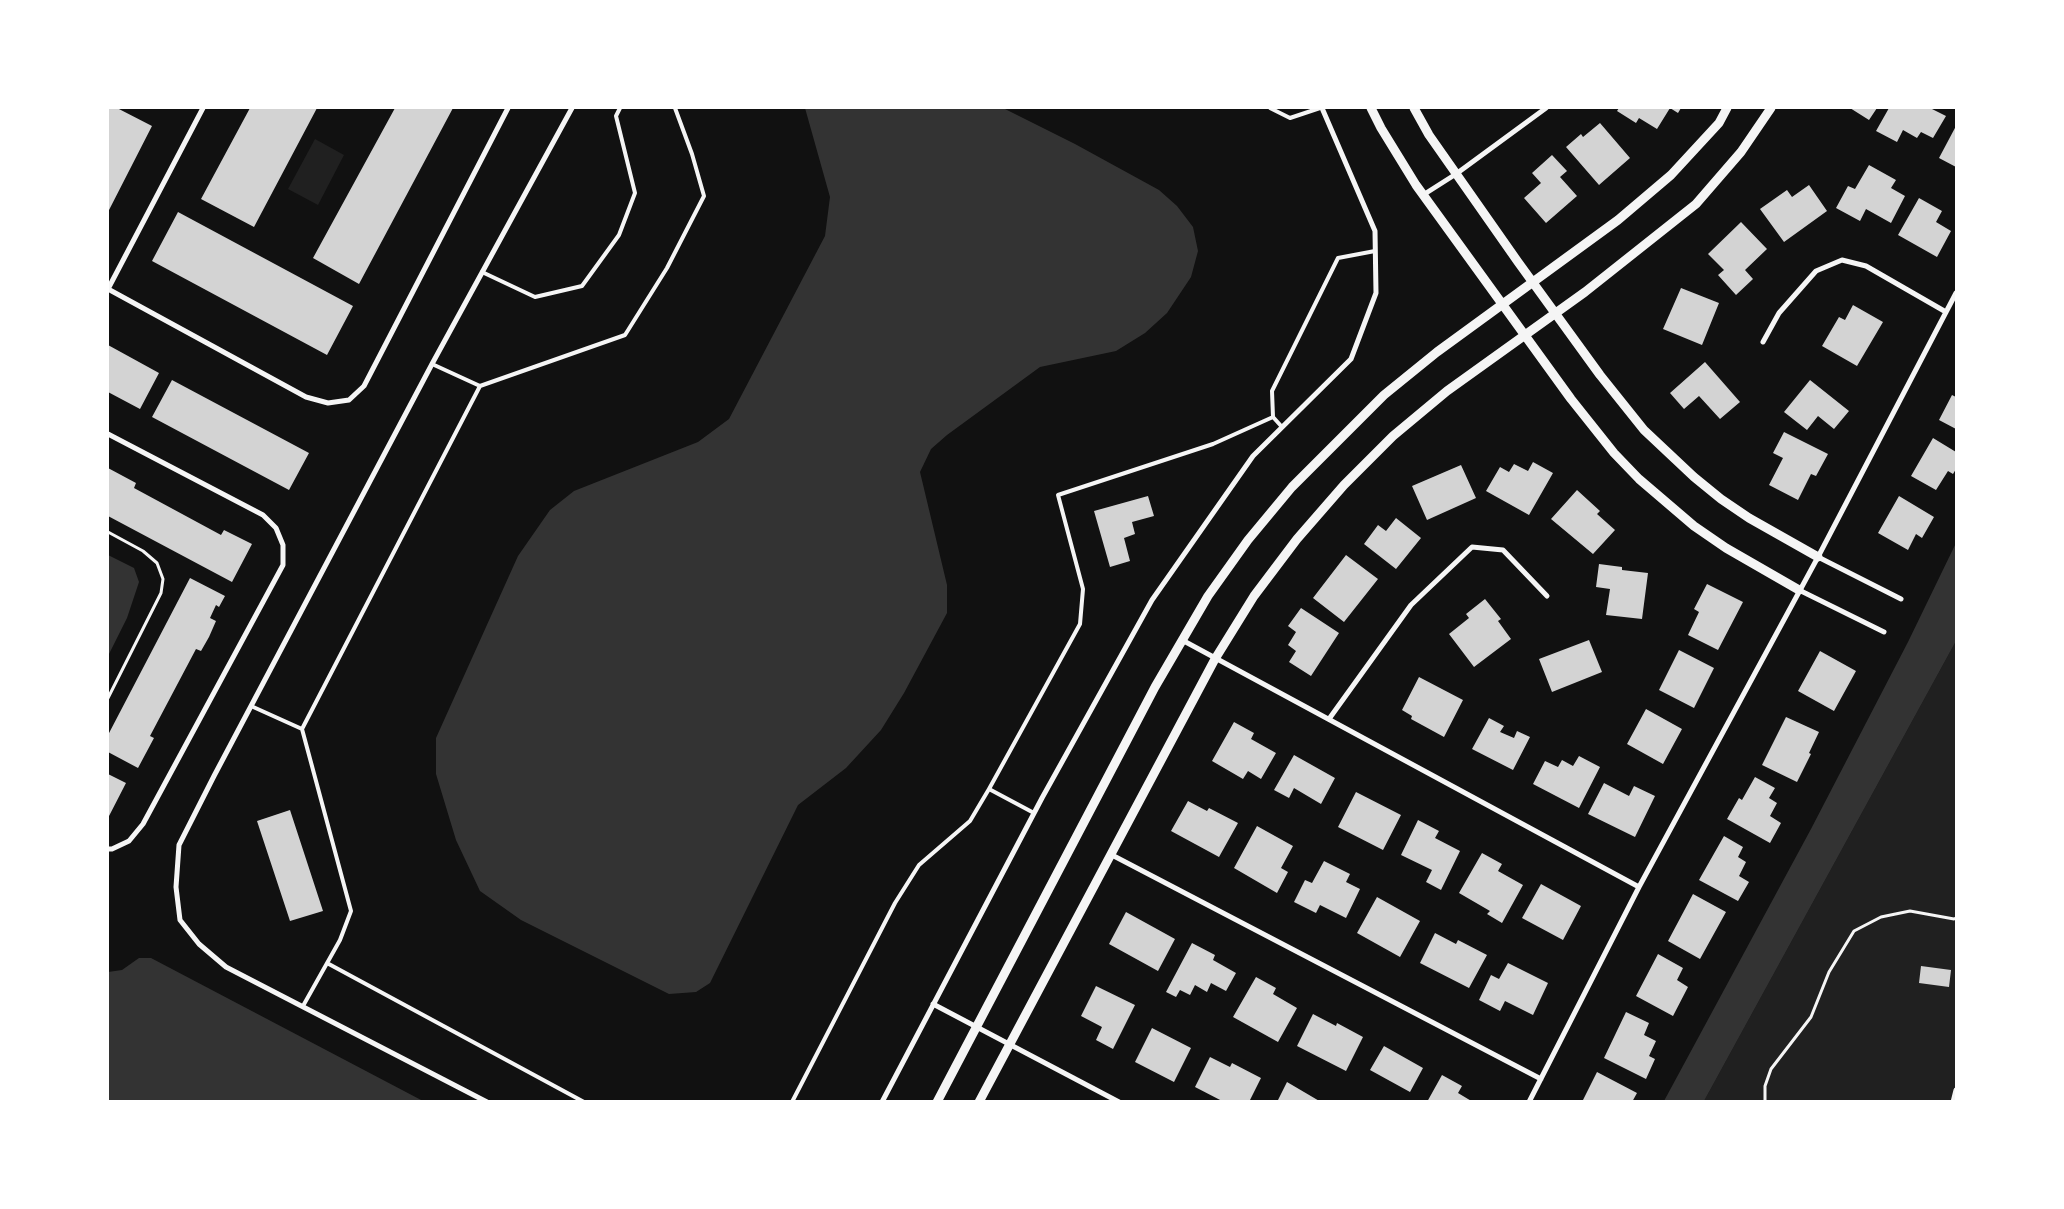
<!DOCTYPE html>
<style>
body{margin:0}
#map{position:relative;width:2064px;height:1209px;overflow:hidden;background:#111;font-family:"Open Sans",sans-serif}
canvas{display:block}
.frame{position:absolute;inset:0;border:109px solid #fff;pointer-events:none}
</style>
<div id="map">
<canvas width="2064" height="1209"></canvas>
<div class="frame"></div>
</div>
<script>
const c = document.querySelector('canvas').getContext('2d');
c.lineJoin = 'round';
function fillPath(path, color) { c.fillStyle = color; c.fill(path, 'evenodd'); }
const shape = rows => new Path2D(rows.map(r => 'M' + r).join(''));
function stroke(path, color, width, dash) { c.strokeStyle = color; c.lineWidth = width; c.lineCap = dash ? 'butt' : 'round'; c.setLineDash(dash || []); c.stroke(path); }
const green = shape([
 [315,139,344,155,318,205,288,189],
 [1956,641,1956,1101,1704,1101]
]);
const water = shape([
 [805,108,1003,108,1075,144,1159,190,1177,206,1193,227,1198,251,1191,277,1167,313,1145,333,1116,351,1040,367,947,435,931,449,920,472,947,585,947,613,904,693,881,730,846,768,798,805,710,983,696,992,669,994,521,920,480,891,456,840,436,774,436,738,518,556,550,510,574,491,698,442,729,419,825,236,830,197],
 [1956,543,1956,641,1704,1101,1664,1101,1811,829,1908,642],
 [108,555,134,568,139,582,127,618,108,656],
 [139,958,151,958,423,1101,108,1101,108,972,122,970]
]);
const building = shape([
 [108,108,117,108,152,126,108,212],
 [250,108,317,108,254,227,201,199],
 [395,108,453,108,359,284,313,258],
 [1619,108,1681,108,1678,113,1670,108,1657,129,1639,118,1636,123,1617,111],
 [1850,108,1877,108,1869,120],
 [1889,108,1930,108,1946,116,1933,138,1921,132,1917,138,1903,130,1897,142,1876,131],
 [1600,123,1630,158,1599,185,1566,147,1581,134,1583,137],
 [1956,126,1956,167,1939,158],
 [1552,155,1567,171,1560,177,1577,196,1546,223,1524,198,1541,183,1532,173],
 [1869,165,1896,180,1891,188,1905,196,1891,223,1866,209,1860,221,1836,208,1848,186,1855,189],
 [1809,185,1827,211,1784,242,1760,209,1787,190,1792,197],
 [1919,198,1942,211,1936,222,1951,231,1937,257,1898,235],
 [178,212,353,306,327,355,152,261],
 [1741,222,1767,249,1745,270,1753,279,1736,295,1718,275,1724,270,1708,254],
 [1681,288,1719,303,1702,345,1663,329],
 [1853,305,1883,322,1857,366,1822,346,1839,317,1845,320],
 [108,345,159,373,140,409,108,392],
 [1705,362,1740,402,1720,419,1699,396,1684,409,1670,393],
 [172,380,309,453,289,490,152,417],
 [1810,380,1849,411,1834,429,1818,416,1807,430,1784,412],
 [1952,395,1956,397,1956,429,1939,420],
 [1784,432,1828,454,1816,476,1811,474,1798,500,1769,485,1783,458,1773,453],
 [1933,438,1956,452,1956,469,1953,474,1948,471,1936,490,1911,476],
 [1533,462,1553,473,1529,515,1486,491,1500,467,1509,472,1514,464,1528,471],
 [1461,465,1476,498,1427,520,1412,486],
 [108,468,136,483,134,488,221,535,224,530,252,544,232,582,108,516],
 [1577,490,1600,511,1597,514,1615,530,1593,554,1551,519],
 [1148,496,1154,516,1132,522,1135,534,1124,538,1130,561,1110,567,1094,511],
 [1899,496,1934,517,1922,538,1916,534,1908,550,1878,533],
 [1396,518,1421,538,1396,569,1364,544,1378,525,1386,531],
 [1346,555,1378,579,1344,622,1313,598],
 [1599,564,1622,567,1622,570,1648,573,1642,619,1606,615,1610,589,1596,587],
 [190,578,225,596,219,607,216,605,210,618,216,621,209,637,201,651,196,649,150,736,154,738,138,768,108,752,108,735],
 [1707,584,1743,602,1718,650,1688,635,1699,612,1694,609],
 [1485,599,1501,619,1498,621,1511,639,1474,667,1449,634,1469,618,1466,614],
 [1301,608,1339,633,1311,676,1289,662,1296,651,1288,645,1296,632,1288,626],
 [1589,640,1602,672,1552,692,1539,659],
 [1679,650,1714,668,1694,708,1659,690],
 [1820,651,1856,671,1834,711,1798,691],
 [1419,677,1463,700,1444,737,1411,719,1412,716,1402,710],
 [1646,709,1682,729,1663,764,1627,744],
 [1786,717,1819,732,1809,753,1811,754,1797,782,1762,765],
 [1489,718,1504,726,1500,732,1514,738,1517,731,1530,737,1513,770,1472,749],
 [1234,722,1254,733,1251,739,1276,753,1261,779,1248,771,1243,779,1212,761],
 [1294,755,1335,778,1321,804,1294,788,1289,798,1274,790],
 [1579,756,1600,767,1579,808,1533,784,1545,761,1558,767,1562,760,1573,766],
 [108,774,126,783,108,818],
 [1755,777,1775,788,1769,798,1777,803,1770,816,1781,823,1770,843,1727,819,1739,798,1742,800],
 [1604,783,1629,796,1634,786,1655,796,1635,837,1588,814],
 [1356,792,1401,815,1383,850,1338,827],
 [1188,801,1207,811,1209,808,1238,823,1219,857,1171,831],
 [290,810,323,911,290,921,257,821],
 [1418,820,1439,831,1435,838,1460,851,1441,890,1426,882,1432,870,1401,855],
 [1257,826,1293,846,1281,868,1288,872,1277,893,1234,868],
 [1724,836,1743,847,1738,857,1746,862,1739,876,1749,882,1738,901,1699,880],
 [1482,853,1502,864,1498,871,1523,885,1502,923,1487,914,1490,911,1459,893],
 [1324,861,1350,874,1346,882,1360,889,1346,918,1320,905,1316,913,1294,902,1305,880,1312,883],
 [1541,884,1581,906,1563,940,1522,918],
 [1693,894,1726,912,1700,959,1668,941],
 [1377,897,1420,921,1400,957,1357,933],
 [1126,912,1175,939,1158,971,1109,944],
 [1435,933,1456,944,1458,940,1487,955,1469,988,1420,963],
 [1192,943,1215,955,1213,960,1236,973,1226,991,1211,983,1207,992,1195,985,1190,995,1180,990,1176,997,1166,992],
 [1658,954,1683,968,1677,980,1688,987,1673,1016,1636,996],
 [1508,963,1548,983,1533,1015,1505,1001,1500,1011,1479,1000,1491,975,1499,979],
 [1921,966,1951,970,1949,987,1919,983],
 [1256,977,1276,988,1273,994,1297,1008,1278,1042,1233,1017],
 [1096,986,1135,1005,1113,1049,1096,1040,1102,1027,1081,1016],
 [1626,1012,1649,1023,1644,1035,1656,1041,1649,1056,1655,1059,1646,1079,1604,1058],
 [1313,1014,1336,1026,1337,1023,1363,1037,1346,1071,1297,1046],
 [1152,1028,1191,1048,1174,1082,1135,1062],
 [1384,1046,1423,1068,1410,1092,1370,1070],
 [1210,1057,1230,1067,1232,1063,1261,1078,1249,1102,1224,1102,1195,1087],
 [1597,1072,1637,1093,1632,1102,1582,1102],
 [1442,1075,1462,1086,1458,1093,1473,1102,1427,1102],
 [1287,1082,1321,1102,1277,1102]
]);
const path = shape([
 [108,532,143,551,157,563,163,579,161,593,108,698],
 [1765,1102,1765,1086,1771,1069,1811,1017,1829,972,1854,931,1881,917,1910,911,1954,919,1956,918]
]);
const service = shape([
 [1270,108,1290,118,1320,108],
 [482,272,535,297,582,286,619,235,635,193,616,116,620,108],
 [432,364,480,386,625,335,667,268,704,196,692,154,675,108],
 [1273,417,1272,391,1338,258,1375,251],
 [251,706,302,729],
 [989,789,1080,624,1083,589,1058,495,1213,444,1273,417,1282,427],
 [327,963,584,1102],
 [303,1006,340,940,351,911,302,729,480,386],
 [792,1102,895,903,919,865,970,821,989,789,1034,813]
]);
const minor = shape([
 [1423,195,1456,174,1546,108],
 [108,289,306,397,328,403,349,400,364,386,508,108],
 [108,289,203,108],
 [1763,342,1779,313,1816,271,1842,260,1866,266,1946,312],
 [108,434,263,515,276,528,283,545,283,565,143,824,129,841,112,849,108,849],
 [1818,557,1901,599],
 [1799,590,1884,632],
 [1182,640,1639,887],
 [1329,719,1411,605,1472,547,1503,550,1547,596],
 [1110,854,1541,1079],
 [933,1004,1119,1102],
 [487,1102,226,967,199,944,180,920,176,887,179,845,214,776,432,364,572,108],
 [882,1102,1042,798,1152,600,1253,456,1351,359,1376,293,1375,231,1322,108],
 [1529,1102,1639,887,1818,557,1956,293],
 [1953,1102,1956,1090]
]);
const tertiary = shape([
 [1371,108,1381,128,1416,185,1571,399,1614,453,1639,479,1694,526,1726,548,1799,590],
 [1414,108,1429,135,1518,262,1600,375,1644,430,1694,477,1721,499,1749,518,1818,557],
 [937,1102,1155,687,1208,596,1248,540,1292,487,1384,395,1437,352,1618,220,1671,175,1719,123,1727,108],
 [979,1102,1215,659,1254,596,1297,539,1344,485,1393,436,1447,391,1585,292,1696,204,1741,152,1771,108]
]);
fillPath(green, '#202020');
fillPath(water, '#333');
fillPath(building, '#d3d3d3');
stroke(path, '#f5f5f5', 3);
stroke(service, '#f5f5f5', 4);
stroke(minor, '#f5f5f5', 5);
stroke(tertiary, '#f5f5f5', 9);
</script>
